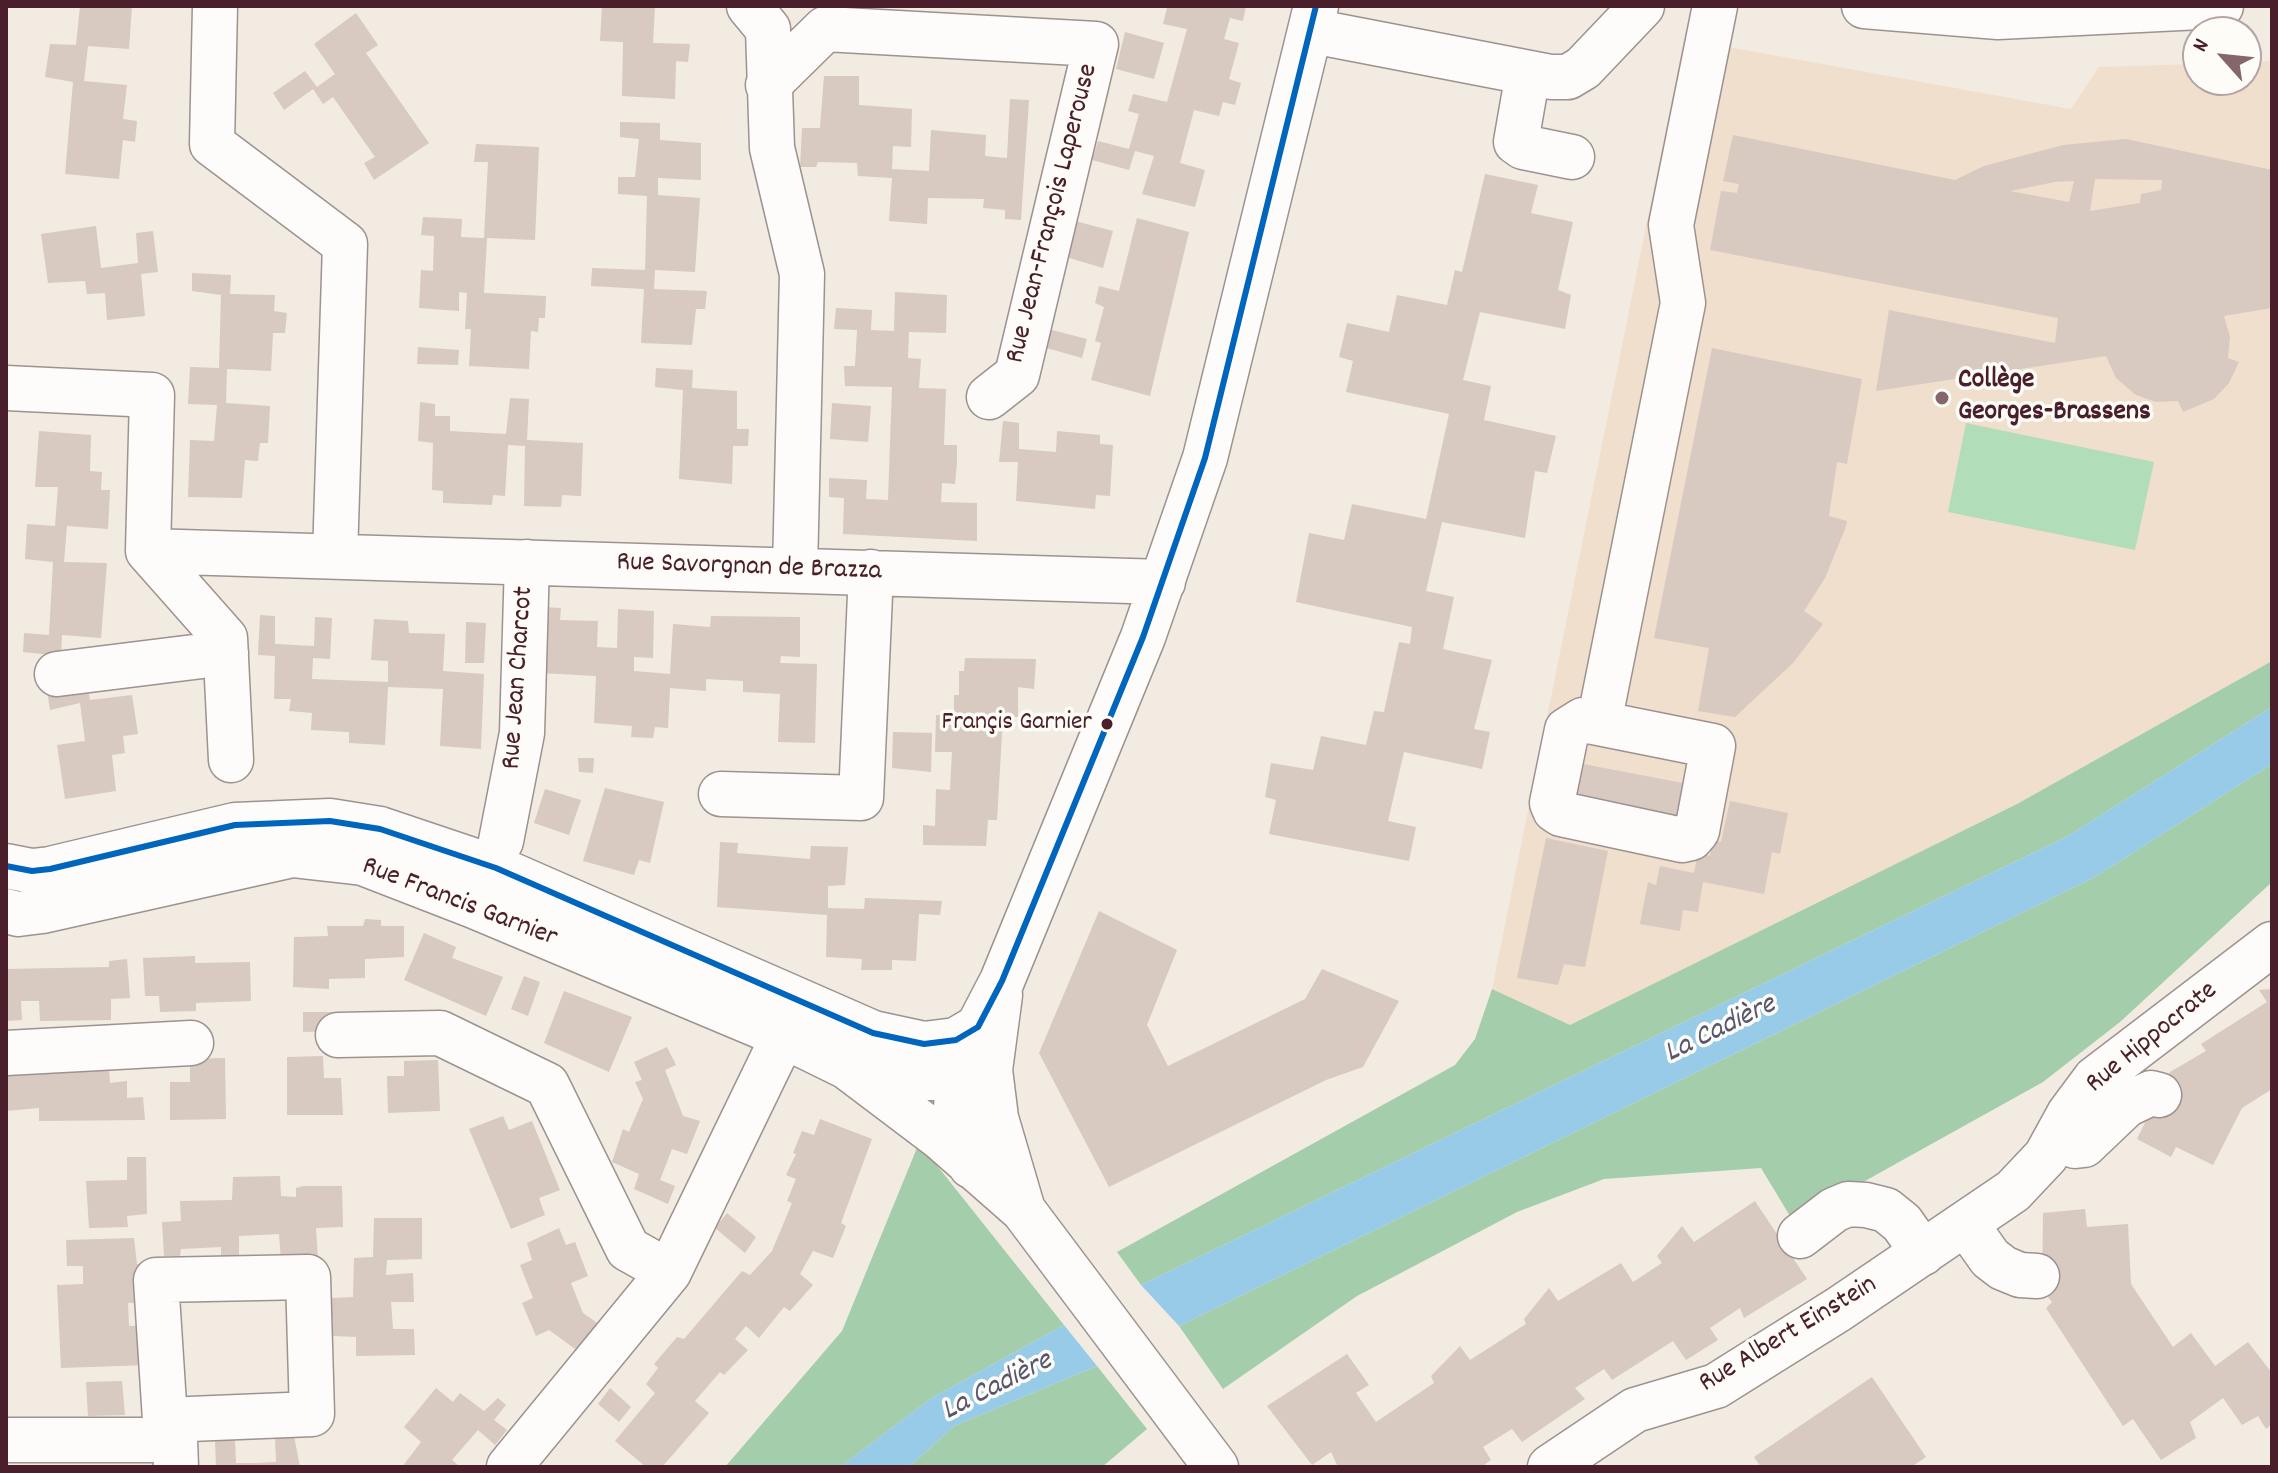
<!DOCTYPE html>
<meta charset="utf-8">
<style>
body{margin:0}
#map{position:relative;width:2278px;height:1473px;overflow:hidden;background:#f2ebe1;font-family:Dekko,sans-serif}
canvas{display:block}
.frame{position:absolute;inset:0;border:8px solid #4a1f2b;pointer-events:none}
.north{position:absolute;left:2182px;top:16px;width:80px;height:80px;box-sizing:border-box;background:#fdfcf7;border:2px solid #b5a4a5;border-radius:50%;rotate:297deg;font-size:22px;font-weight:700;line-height:32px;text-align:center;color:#4a1f2b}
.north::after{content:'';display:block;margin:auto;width:28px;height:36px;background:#85666b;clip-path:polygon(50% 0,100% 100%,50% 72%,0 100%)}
</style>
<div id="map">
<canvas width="2278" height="1473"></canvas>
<div class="frame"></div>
<div class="north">N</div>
</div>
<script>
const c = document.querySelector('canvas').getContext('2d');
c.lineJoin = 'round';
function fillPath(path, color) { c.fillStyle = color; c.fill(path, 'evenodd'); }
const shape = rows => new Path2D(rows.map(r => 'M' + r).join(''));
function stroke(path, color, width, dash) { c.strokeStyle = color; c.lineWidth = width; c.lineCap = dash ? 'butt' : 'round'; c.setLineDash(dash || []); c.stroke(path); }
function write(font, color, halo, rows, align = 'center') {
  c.font = font + ' Dekko,sans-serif'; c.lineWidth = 7; c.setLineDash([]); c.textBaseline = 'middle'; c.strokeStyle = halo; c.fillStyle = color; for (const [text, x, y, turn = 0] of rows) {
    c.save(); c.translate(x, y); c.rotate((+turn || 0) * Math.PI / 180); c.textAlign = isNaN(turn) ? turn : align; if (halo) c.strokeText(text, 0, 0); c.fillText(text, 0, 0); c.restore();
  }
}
const built = shape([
 [1684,39,2071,109,2099,67,2198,64,2198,80,2246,80,2246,62,2272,61,2272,661,2017,804,1570,1025,1492,989]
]);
const green = shape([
 [1966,423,2154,462,2135,550,1948,512]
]);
const forest = shape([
 [2272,661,2272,707,2068,836,1141,1285,1117,1252,1455,1065,1475,1039,1492,989,1570,1025,2017,804],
 [2272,764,2272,882,2120,1022,2043,1082,1793,1221,1761,1168,1604,1179,1517,1212,1357,1296,1223,1389,1179,1326,2095,877],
 [919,1143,1064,1325,930,1399,840,1467,725,1467,842,1331],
 [1097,1366,1147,1429,1102,1467,909,1467,954,1426]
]);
const water = shape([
 [2272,707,2272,764,2095,877,1179,1326,1141,1285,2068,836],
 [1064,1325,1097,1366,954,1426,909,1467,840,1467,930,1399]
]);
const building = shape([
 [80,6,132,6,129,49,88,46,84,81,127,85,123,119,137,121,135,142,123,140,119,179,65,174,73,82,45,77,50,44,76,45],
 [602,6,655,6,653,43,690,44,688,62,676,61,675,99,622,96,623,42,600,41],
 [1246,6,1243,21,1230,18,1224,39,1239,43,1229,79,1241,83,1235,105,1223,102,1219,116,1194,110,1180,163,1205,170,1195,207,1142,194,1154,156,1135,151,1129,170,1092,160,1098,141,1129,149,1139,114,1128,111,1133,94,1167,102,1187,29,1163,24,1167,8],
 [356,13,378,45,366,53,429,143,374,180,364,163,375,157,333,97,323,104,313,89,284,110,273,93,305,71,317,87,335,74,314,44],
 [1125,32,1164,43,1154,79,1116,69],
 [824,76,859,76,859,105,912,109,911,147,893,146,892,169,929,171,931,130,986,135,985,156,1007,158,1010,99,1029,100,1021,220,1005,219,1005,210,983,208,984,199,928,198,927,224,889,221,892,178,858,176,857,163,818,162,816,167,800,167,802,128,820,128],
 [620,122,660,123,660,140,701,143,701,180,658,178,658,195,700,198,695,272,655,270,654,289,707,291,705,309,696,309,692,345,641,343,644,289,591,286,592,268,645,270,647,196,618,194,618,177,635,177,639,139,620,137],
 [1733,135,1955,180,1984,166,2063,145,2126,139,2272,170,2272,308,2224,316,2230,337,2228,358,2239,362,2229,383,2214,399,2183,412,2178,401,2156,402,2136,395,2116,378,2106,356,1876,391,1889,310,2055,343,2058,318,1710,250,1721,191,1737,193,1739,184,1723,181],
 [2095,179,2162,180,2161,190,2141,194,2140,203,2090,211],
 [2074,181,2069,202,2010,191,2055,182],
 [476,144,539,147,535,240,487,238,484,293,546,296,545,318,539,318,538,332,531,331,529,369,469,366,471,329,465,329,467,293,459,292,459,311,419,308,421,270,433,271,434,236,421,235,423,217,462,219,461,237,484,238,488,162,474,162],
 [1485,174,1538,185,1531,213,1573,222,1558,290,1571,295,1565,329,1480,312,1463,380,1491,386,1484,420,1556,436,1547,473,1535,471,1525,538,1442,522,1426,591,1454,597,1443,649,1492,660,1474,729,1490,732,1482,769,1404,752,1388,821,1416,827,1409,861,1269,834,1276,800,1265,797,1271,763,1313,770,1321,736,1366,745,1374,711,1384,712,1399,642,1410,644,1412,627,1296,602,1309,533,1344,540,1352,504,1426,519,1449,414,1346,392,1353,361,1339,357,1347,323,1389,332,1397,295,1447,305,1455,270,1462,272],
 [1137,218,1189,232,1150,396,1091,380,1101,343,1095,341,1104,307,1095,303,1099,286,1119,291],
 [1075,221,1113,231,1103,268,1066,257],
 [96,226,101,268,138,263,136,233,153,231,158,272,141,274,145,316,107,320,105,293,87,294,85,281,48,283,41,234],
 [192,273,231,275,230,294,275,295,274,311,287,313,285,333,273,333,271,371,227,369,226,403,270,406,268,443,260,443,258,461,245,460,242,498,188,497,190,440,214,441,217,405,188,404,190,367,219,368,221,295,192,291],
 [895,292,947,295,946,333,909,332,908,358,921,359,919,388,946,389,944,445,957,445,957,463,955,484,942,483,941,502,977,503,977,541,843,534,844,498,829,497,829,478,867,480,866,499,888,500,892,387,845,386,844,366,855,366,857,330,834,329,836,308,872,310,871,330,894,331],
 [1048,329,1087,339,1082,358,1043,347],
 [418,347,459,350,458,365,417,364],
 [1712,348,1862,379,1847,464,1837,462,1829,516,1847,521,1845,529,1825,578,1804,611,1823,624,1793,663,1735,717,1698,711,1709,648,1654,638],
 [656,368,693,370,692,388,737,391,737,429,749,429,748,446,733,446,732,484,679,479,683,390,655,387],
 [510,398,529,399,527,440,583,443,581,496,562,495,561,507,524,506,525,446,508,445,505,496,493,495,492,505,443,503,443,491,432,490,433,443,418,441,420,402,435,404,435,416,450,416,450,431,506,434],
 [832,403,871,406,868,442,830,439],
 [1003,421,1019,423,1019,449,1056,452,1057,431,1100,435,1100,444,1113,445,1110,496,1096,495,1095,509,1016,501,1018,462,999,462],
 [39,431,91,435,90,471,102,472,101,490,110,490,108,529,67,526,64,562,107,563,101,638,62,635,61,656,23,652,24,633,49,635,53,562,25,559,27,524,55,526,58,487,35,487],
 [541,607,561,608,560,620,598,621,597,647,617,648,618,609,654,611,653,658,634,657,634,671,670,674,673,624,710,627,711,616,800,617,800,657,781,656,780,663,817,664,815,743,778,742,780,694,743,692,743,681,706,679,706,691,670,688,668,728,655,727,653,738,631,737,632,726,594,723,596,676,540,673],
 [260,615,275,616,275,644,314,646,315,617,332,618,330,659,313,658,312,679,388,682,388,661,371,660,374,619,408,621,409,633,445,634,443,671,484,674,481,749,440,746,443,689,388,687,385,745,349,743,349,732,311,730,312,713,289,711,291,699,274,699,275,656,258,655],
 [466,622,486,623,484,663,465,663],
 [965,658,1036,659,1034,689,1018,687,1018,717,1003,717,997,820,988,820,986,846,923,845,923,825,935,826,936,789,950,790,952,752,935,752,936,715,954,715,954,695,959,695,959,671,964,671],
 [87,684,90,700,132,695,138,734,123,736,125,753,112,755,116,791,65,799,57,745,85,741,80,703,50,710,47,690],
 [893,732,932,733,931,772,892,768],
 [578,758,594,758,593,773,579,772],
 [1578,763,1688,784,1680,818,1571,798],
 [605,788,664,802,650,863,639,860,634,875,583,861],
 [545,789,581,800,569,835,534,823],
 [1730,801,1788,813,1780,854,1772,852,1764,894,1703,882,1698,912,1683,910,1680,931,1640,924,1648,882,1656,885,1660,866,1694,873,1698,853,1710,856,1713,841,1721,842],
 [1546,838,1608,851,1585,967,1564,964,1558,985,1517,978],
 [720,842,738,843,737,853,810,859,811,846,848,847,845,885,828,886,828,908,864,909,865,898,942,901,940,915,919,914,916,961,892,960,892,970,861,970,862,959,826,957,827,915,717,907],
 [1099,911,1177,950,1147,1025,1168,1066,1305,999,1322,969,1399,1001,1363,1067,1326,1080,1109,1187,1039,1053],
 [365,919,381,920,381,926,404,926,404,957,365,959,365,978,329,979,329,989,293,987,294,937,328,936,327,926,363,926],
 [424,933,456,947,452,958,503,977,486,1016,404,980],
 [195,956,195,963,250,962,251,1001,196,1003,196,1011,160,1012,159,996,145,996,143,958],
 [127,959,130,998,111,999,111,1020,40,1021,39,1001,21,1001,22,1020,6,1021,6,969,109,967,109,961],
 [524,976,540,982,528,1016,511,1009],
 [2272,989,2272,1089,2242,1108,2213,1165,2176,1147,2171,1157,2137,1139,2170,1072,2206,1051,2201,1044,2267,1002,2259,990],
 [564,991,632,1017,609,1072,544,1043],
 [303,1012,340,1012,341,1031,303,1032],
 [667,1047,676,1065,665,1070,683,1116,700,1121,687,1154,672,1149,660,1180,675,1186,668,1204,634,1189,639,1174,612,1162,623,1129,629,1132,643,1099,635,1082,642,1080,634,1062],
 [323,1056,324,1078,341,1078,343,1115,287,1115,287,1057],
 [225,1058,226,1119,170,1120,170,1082,190,1082,190,1059],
 [438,1060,440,1111,388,1113,387,1076,404,1076,404,1061],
 [109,1069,110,1083,127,1081,127,1098,143,1097,145,1120,39,1121,39,1108,6,1111,6,1070],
 [503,1116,509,1130,532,1121,560,1190,539,1198,545,1215,511,1229,469,1129],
 [820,1119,872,1139,841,1223,846,1226,833,1258,813,1251,800,1274,813,1285,790,1311,784,1307,759,1338,746,1326,735,1339,748,1350,724,1375,720,1372,695,1401,709,1413,662,1467,646,1467,615,1441,655,1393,646,1384,658,1368,654,1364,677,1337,684,1339,742,1271,750,1275,772,1251,792,1203,787,1201,796,1179,786,1175,796,1154,793,1153,802,1131,814,1135],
 [127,1157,146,1157,147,1214,127,1216,128,1227,89,1228,86,1181,127,1180],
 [280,1176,281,1196,296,1197,296,1188,303,1186,342,1186,343,1227,316,1228,318,1259,281,1261,279,1234,239,1236,239,1260,221,1261,221,1247,181,1249,180,1256,164,1256,162,1222,181,1221,180,1201,232,1200,233,1177],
 [1755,1201,1807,1279,1744,1318,1740,1308,1710,1328,1718,1340,1686,1360,1673,1341,1612,1380,1604,1369,1575,1388,1585,1399,1522,1442,1512,1429,1483,1447,1491,1460,1481,1467,1338,1467,1331,1452,1312,1465,1267,1406,1347,1354,1369,1385,1356,1393,1376,1422,1434,1383,1431,1376,1460,1346,1470,1360,1526,1324,1524,1319,1549,1288,1558,1301,1621,1263,1633,1282,1662,1263,1657,1256,1682,1226,1694,1242],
 [2085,1209,2087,1227,2128,1224,2131,1284,2173,1347,2191,1333,2215,1366,2248,1342,2272,1373,2272,1424,2266,1429,2258,1416,2242,1425,2223,1398,2190,1422,2196,1438,2161,1460,2133,1419,2123,1426,2046,1308,2052,1302,2042,1290,2043,1213],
 [727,1213,756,1237,745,1253,715,1228],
 [374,1218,422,1218,422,1259,387,1260,386,1275,413,1273,414,1302,391,1302,393,1329,414,1329,415,1355,356,1356,356,1337,333,1336,331,1298,353,1297,354,1258,373,1257],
 [559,1228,566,1245,575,1242,588,1276,571,1283,583,1313,600,1325,578,1351,549,1330,536,1336,522,1303,533,1298,520,1265,532,1260,527,1243],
 [134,1238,137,1264,147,1264,147,1303,128,1303,129,1326,148,1325,148,1365,61,1368,57,1285,83,1284,83,1266,67,1266,66,1240],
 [1872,1377,1926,1457,1911,1467,1761,1467,1754,1457],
 [122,1381,125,1415,88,1416,86,1382],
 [436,1388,453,1402,460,1393,484,1411,498,1398,506,1405,494,1420,507,1430,495,1445,478,1430,452,1460,460,1467,402,1467,421,1442,404,1427],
 [610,1388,631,1407,619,1422,598,1404],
 [294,1436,300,1467,216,1467,215,1440,235,1439,236,1463,257,1463,276,1462,275,1437]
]);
const minor = shape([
 [215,6,212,144,345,244,335,556],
 [749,6,768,29,772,148,802,274,795,570],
 [1864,6,1998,17,2221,6],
 [1312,31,1551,77,1568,77,1583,68,1642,6],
 [1528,73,1516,142,1523,147,1572,157],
 [768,85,825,29,1096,44,1017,375,989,397],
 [6,388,152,395,148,551,225,638,231,760],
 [148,551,1163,582],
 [57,674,226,653],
 [1583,720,1713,746,1697,831,1691,838,1682,840,1561,814,1555,810,1552,803,1567,730,1583,720],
 [1599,723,1683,303,1671,225,1715,6],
 [721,794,861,798,871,572],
 [501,841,522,733,527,562],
 [6,866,32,871,50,869,235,825,330,821,380,829,496,868,873,1033,924,1044,956,1040,978,1027,1002,981,1143,637,1205,458,1316,6],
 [6,911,18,914,42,911,292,855,363,863,474,906,784,1036,847,1067,941,1138,1023,1210,1216,1467],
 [1000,995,990,1070,996,1118,1023,1210],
 [338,1035,440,1033,547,1085,628,1249,669,1272],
 [6,1053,191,1043],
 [853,1069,898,1078,959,1078,987,1071],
 [2057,1137,2075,1146,2084,1145,2126,1105,2151,1093,2159,1095],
 [971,1166,955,1116,959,1078,978,1027],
 [1966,1224,1990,1258,2003,1268,2020,1275,2037,1276],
 [1800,1236,1834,1210,1848,1204,1866,1205,1886,1210,1902,1223,1923,1253],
 [165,1420,312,1414,308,1277,156,1280,165,1420,175,1440,176,1467],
 [6,1440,175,1440],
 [509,1467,669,1272,795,1012],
 [1550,1467,1635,1410,1716,1386,1839,1309,2013,1191,2046,1156,2069,1114,2095,1079,2272,944]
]);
const bus1 = shape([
 [6,866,32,871,50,869,235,825,330,821,380,829,496,868,873,1033,924,1044,956,1040,978,1027,1002,981,1143,637,1205,458,1316,6]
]);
const markers = [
 [1942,398,8,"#85666b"],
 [1107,724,7,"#4a1f2b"]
];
const busNames = [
 ["Françis Garnier",1092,724]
];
const streetNames = [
 ["Rue Jean-François Laperouse",1054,214,-76],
 ["Rue Savorgnan de Brazza",749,569,2],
 ["Rue Jean Charcot",520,678,-86],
 ["Rue Francis Garnier",459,904,21],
 ["Rue Hippocrate",2153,1039,-39],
 ["Rue Albert Einstein",1789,1336,-31]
];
const poiNames = [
 ["Collège",1958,382],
 ["Georges-Brassens",1958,414]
];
const waterNames = [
 ["La Cadière",1721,1031,-26],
 ["La Cadière",998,1388,-27]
];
fillPath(built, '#f0dfcc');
fillPath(green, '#b1ddb8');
fillPath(forest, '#a4cdab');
fillPath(water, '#97cbe7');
fillPath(building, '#d8c9c1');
stroke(minor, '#9d9290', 47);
stroke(minor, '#fdfcfa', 44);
stroke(bus1, '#0065bd', 6);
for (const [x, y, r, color] of markers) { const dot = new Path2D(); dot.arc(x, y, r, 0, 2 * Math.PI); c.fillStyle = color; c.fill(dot); stroke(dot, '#fdfcf7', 3); }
write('26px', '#4a1f2b', '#fdfcf7', busNames, 'right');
write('28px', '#4a1f2b', '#fdfcf7', streetNames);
write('bold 28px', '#4a1f2b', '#fdfcf7', poiNames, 'left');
write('italic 30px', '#57566e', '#fdfcf7', waterNames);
</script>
